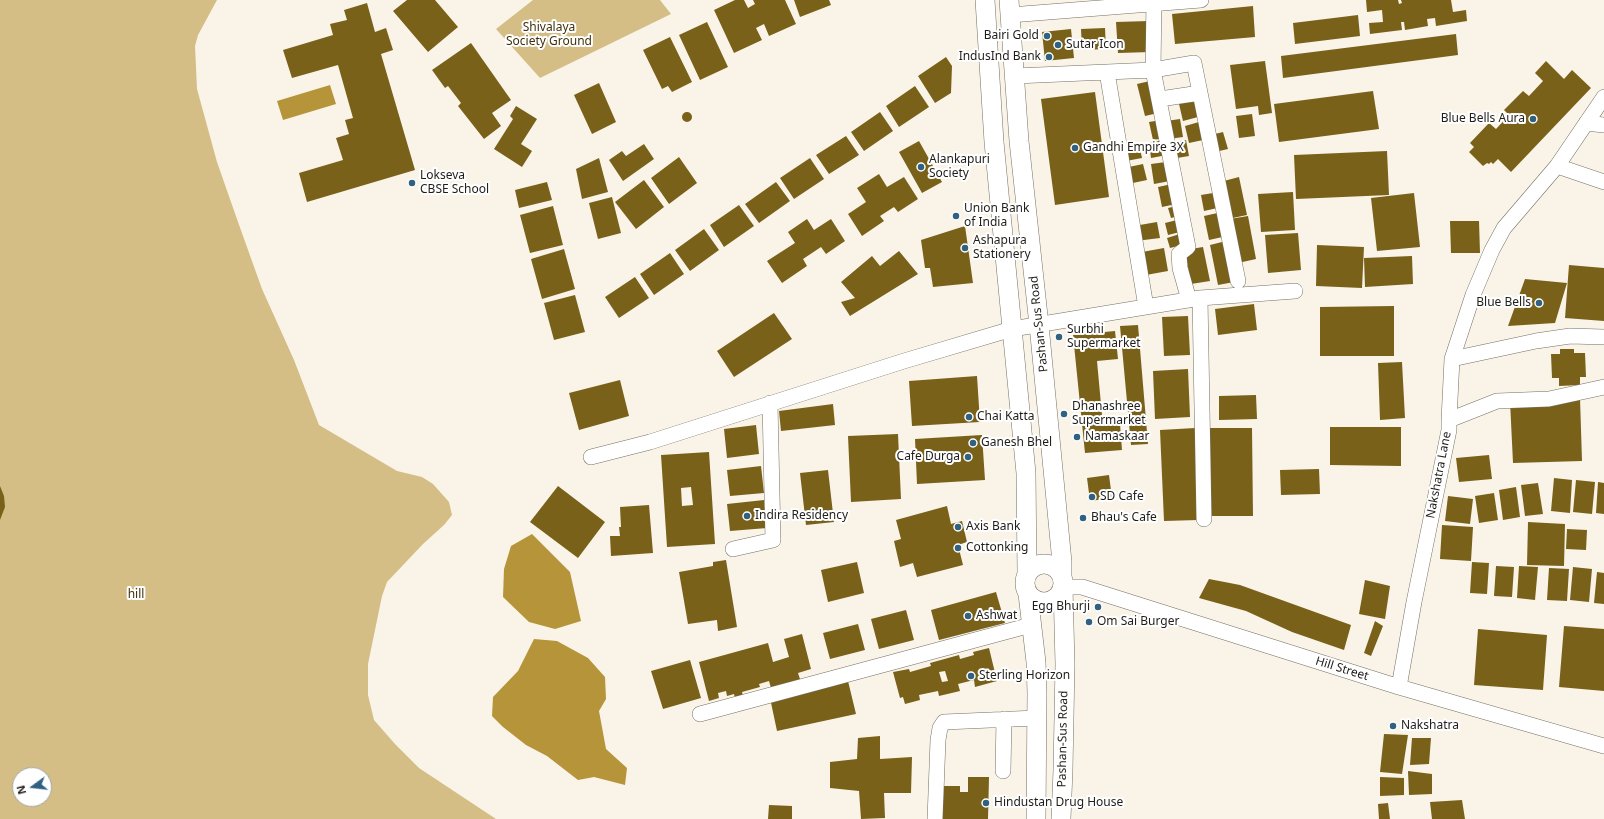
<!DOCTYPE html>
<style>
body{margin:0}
#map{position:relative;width:1604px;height:819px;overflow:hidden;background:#f9f4e7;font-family:"Noto Sans",sans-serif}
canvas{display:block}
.north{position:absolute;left:12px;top:767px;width:40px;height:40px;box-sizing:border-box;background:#fff;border:1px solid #a5a5a3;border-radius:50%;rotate:255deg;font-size:11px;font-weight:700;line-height:16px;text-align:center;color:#1f1d19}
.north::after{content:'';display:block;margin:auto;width:14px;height:18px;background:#316180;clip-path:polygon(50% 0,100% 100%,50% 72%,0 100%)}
</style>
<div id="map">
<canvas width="1604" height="819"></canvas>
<div class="north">N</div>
</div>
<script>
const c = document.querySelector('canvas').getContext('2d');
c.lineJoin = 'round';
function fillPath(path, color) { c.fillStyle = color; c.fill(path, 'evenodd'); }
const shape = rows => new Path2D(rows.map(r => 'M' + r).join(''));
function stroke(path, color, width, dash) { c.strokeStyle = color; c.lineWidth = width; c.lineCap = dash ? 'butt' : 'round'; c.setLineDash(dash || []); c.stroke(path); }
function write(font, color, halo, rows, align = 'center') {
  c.font = font + ' "Noto Sans",sans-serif'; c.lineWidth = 4; c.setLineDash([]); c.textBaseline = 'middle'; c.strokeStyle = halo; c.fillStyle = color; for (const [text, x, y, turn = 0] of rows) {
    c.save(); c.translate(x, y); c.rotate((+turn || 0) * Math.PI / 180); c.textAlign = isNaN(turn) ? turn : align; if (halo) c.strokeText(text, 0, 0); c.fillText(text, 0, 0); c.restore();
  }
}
const green = shape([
 [0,0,217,0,198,35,195,46,197,89,217,162,238,222,262,289,294,360,319,425,397,471,422,477,433,484,449,502,452,515,444,525,423,544,387,582,382,596,368,664,368,695,374,720,395,744,419,768,496,819,0,819],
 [20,775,44,775,44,799,20,799],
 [533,0,660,0,671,14,540,78,496,29]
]);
const water = shape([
 [330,85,336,104,283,120,277,101],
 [532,534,570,572,581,621,555,629,529,622,503,597,504,569,511,546],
 [534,639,557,641,588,658,605,677,606,699,599,711,606,749,627,768,625,785,594,777,578,780,547,756,526,745,503,727,492,716,493,697,518,671]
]);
const building = shape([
 [407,0,435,0,458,27,428,52,393,11],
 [735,0,744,0,748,8,755,4,753,0,785,0,796,24,769,36,764,24,756,28,762,40,734,53,714,10],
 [794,0,829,0,831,5,800,17],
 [1366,0,1398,0,1399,4,1402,3,1401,0,1451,0,1453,12,1466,10,1467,21,1436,26,1435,18,1427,19,1428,26,1405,30,1404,22,1401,22,1402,30,1370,34,1369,23,1383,22,1382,10,1367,12],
 [367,3,375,32,386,28,393,50,381,54,415,170,307,202,299,173,343,160,336,138,349,134,345,120,353,118,338,65,292,78,283,50,333,35,330,24,347,20,344,10],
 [1253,6,1255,37,1175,44,1172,14],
 [1358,15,1360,36,1295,44,1293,23],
 [1149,21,1151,52,1118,53,1116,22],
 [707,22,728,67,700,80,679,35],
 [1105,28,1106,49,1082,50,1081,29],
 [1071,29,1074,58,1045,61,1042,32],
 [1456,34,1458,55,1283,78,1281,56],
 [670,37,692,82,672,92,668,86,662,89,643,50],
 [471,43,511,100,492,113,501,126,484,139,458,106,461,103,448,86,445,88,432,70],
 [946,57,952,66,951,93,935,103,918,76],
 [1265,61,1272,113,1259,115,1258,106,1236,109,1230,65],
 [1546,61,1564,79,1572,70,1591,88,1511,172,1498,159,1493,164,1491,162,1489,164,1487,163,1483,166,1469,152,1474,147,1470,143,1489,123,1496,129,1509,115,1504,110,1523,91,1529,96,1543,81,1535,73],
 [1150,81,1158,113,1145,116,1137,84],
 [599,83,616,122,592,134,574,95],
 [915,86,929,107,899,127,886,106],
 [1373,91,1379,129,1279,142,1274,104],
 [1095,92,1109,197,1055,205,1041,99],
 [1194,100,1198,117,1183,121,1179,104],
 [516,106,537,119,521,144,532,151,522,167,494,149,513,119,510,116],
 [880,112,893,131,864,151,851,132],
 '682 117a5 5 0 1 1 10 0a5 5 0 1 1-10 0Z',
 [1252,114,1255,136,1239,138,1236,116],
 [1180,119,1183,137,1169,139,1166,121],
 [1161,120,1165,138,1153,140,1149,122],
 [1199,122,1203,140,1189,143,1185,126],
 [1223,132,1228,149,1215,152,1211,135],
 [846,136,859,155,829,174,816,155],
 [1164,140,1167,155,1151,158,1149,143],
 [1186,140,1189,156,1177,158,1175,142],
 [919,141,942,182,922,193,899,152],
 [644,144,654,159,623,181,609,160,622,151,626,156],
 [1140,149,1142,158,1126,161,1124,153],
 [1387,151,1389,195,1296,199,1294,155],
 [679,157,697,183,669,204,651,178],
 [599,158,608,192,582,199,576,169],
 [810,158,824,179,794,199,780,178],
 [1166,162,1170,181,1154,184,1151,164],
 [1143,164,1147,180,1128,184,1124,168],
 [879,174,887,187,904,177,918,199,898,212,894,207,880,216,884,221,862,236,848,214,866,202,857,188],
 [1239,177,1247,215,1228,219,1220,182],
 [644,180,664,207,636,229,615,202],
 [547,182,552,200,519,208,515,190],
 [776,182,790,201,759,223,745,204],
 [1172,184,1176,204,1162,207,1158,187],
 [1219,192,1222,207,1204,211,1201,195],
 [1293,192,1295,230,1261,232,1258,194],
 [1414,193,1420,247,1377,251,1371,198],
 [612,197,621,233,598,239,589,203],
 [739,205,754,226,724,247,710,225],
 [553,206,563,245,530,253,520,215],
 [1177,206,1179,216,1171,218,1168,208],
 [1222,212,1227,236,1209,240,1204,216],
 [1248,216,1256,259,1238,263,1230,219],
 [807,219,814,230,831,219,845,241,826,254,821,247,803,259,807,266,782,283,767,261,795,243,788,232],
 [1181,219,1184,231,1168,235,1165,223],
 [1450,221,1479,221,1480,253,1451,253],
 [1157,222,1160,238,1136,241,1134,226],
 [965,226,973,283,933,287,930,268,925,268,921,240],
 [704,229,719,250,690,271,675,250],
 [1183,233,1186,244,1170,248,1167,238],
 [1298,233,1301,270,1268,273,1265,235],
 [1226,241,1234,282,1218,285,1210,245],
 [1317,245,1364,247,1362,288,1316,286],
 [1203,247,1210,281,1191,284,1185,250],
 [1164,248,1168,271,1146,275,1142,252],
 [564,249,575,289,542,299,531,259],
 [899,251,918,274,850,316,841,302,855,298,841,282,872,256,880,266],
 [670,253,684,274,654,295,640,274],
 [1412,256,1413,284,1365,287,1364,258],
 [1569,265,1604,268,1604,321,1565,318],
 [635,277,649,298,619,318,605,297],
 [1525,279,1567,283,1555,323,1508,326],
 [575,295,585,332,554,340,544,303],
 [1254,304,1257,330,1218,335,1215,309],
 [1394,306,1394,356,1320,356,1320,307],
 [774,313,792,339,734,377,717,351],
 [1188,316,1190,355,1164,356,1162,317],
 [1138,325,1148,444,1131,445,1120,326],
 [1115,331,1118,359,1097,361,1103,426,1120,424,1122,450,1085,453,1073,335],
 [1560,349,1574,349,1574,353,1585,353,1586,377,1580,377,1580,385,1559,386,1559,378,1552,378,1551,354,1560,354],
 [1402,362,1405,418,1380,420,1378,363],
 [1188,369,1190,417,1155,419,1153,371],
 [977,376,980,422,912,426,909,381],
 [620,380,629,416,579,430,569,393],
 [1256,395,1257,419,1219,420,1219,396],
 [1580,398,1582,461,1513,463,1510,401],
 [833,404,835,425,781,431,779,411],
 [756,425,759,454,727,458,724,429],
 [1330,427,1401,427,1401,466,1330,465],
 [1195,428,1198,520,1164,521,1160,430],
 [1209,428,1252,428,1253,516,1210,516],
 [898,434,901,499,851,502,848,436],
 [982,435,985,480,917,484,915,439],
 [709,452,715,544,667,547,661,455],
 [691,487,693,505,682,506,681,488],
 [1489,455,1492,479,1459,482,1456,458],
 [761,466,764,493,730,496,727,470],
 [1319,469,1320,494,1281,495,1280,470],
 [828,470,834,522,806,525,800,473],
 [1109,475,1112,498,1090,501,1087,478],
 [1554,478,1572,480,1570,513,1551,511],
 [1576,480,1595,482,1592,514,1573,512],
 [1598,482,1604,483,1604,514,1596,513],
 [1538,483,1543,514,1525,516,1521,485],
 [0,486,4,496,5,507,0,520],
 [558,486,605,522,578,558,530,522],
 [1516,487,1520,517,1503,520,1499,490],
 [1494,493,1498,520,1479,523,1475,496],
 [1448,496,1473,499,1470,524,1445,521],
 [764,500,767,528,730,531,727,504],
 [649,505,653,553,611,556,610,536,620,536,619,527,621,527,620,507],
 [947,506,951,524,962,521,967,542,958,545,963,565,917,577,913,563,900,567,894,541,901,539,896,520],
 [1528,522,1565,524,1564,566,1527,565],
 [1442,525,1473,527,1471,561,1440,559],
 [1567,529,1587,530,1586,550,1566,549],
 [726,560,737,627,718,631,717,620,688,624,679,572,713,566,713,562],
 [857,562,864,593,828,602,821,570],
 [1472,562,1489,563,1487,594,1470,593],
 [1496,566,1514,567,1512,597,1494,596],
 [1519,566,1538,567,1535,600,1517,598],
 [1573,567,1592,569,1589,602,1570,600],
 [1549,568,1569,569,1567,601,1547,600],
 [1597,572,1604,573,1604,604,1594,603],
 [1209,579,1240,585,1351,625,1344,650,1292,632,1246,611,1199,598],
 [1365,580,1390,586,1385,619,1359,614],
 [996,592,1005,623,939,640,931,610],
 [906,610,914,640,879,649,871,619],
 [1375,621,1383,626,1371,656,1364,653],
 [858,624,865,650,830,659,823,633],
 [1564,626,1604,629,1604,691,1559,687],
 [1478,629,1547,635,1543,690,1474,685],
 [802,634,811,669,798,673,802,685,771,688,769,681,759,684,760,687,742,692,743,696,735,698,734,694,727,696,726,691,718,693,719,698,709,701,699,662,768,643,773,662,789,657,784,639],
 [989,648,997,681,975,687,974,680,958,684,960,691,939,696,938,691,919,695,920,700,905,704,903,697,900,698,893,672,909,669,910,672,931,666,930,663,959,655,960,659,974,655,973,652],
 [945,671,948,681,942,682,939,672],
 [690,660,701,698,663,709,651,671],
 [848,681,856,714,777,731,770,698],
 [1384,734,1408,735,1402,774,1380,772],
 [880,736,880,759,912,757,911,793,884,793,885,818,861,819,859,791,830,788,830,762,857,759,858,738],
 [1412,738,1431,738,1429,764,1410,765],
 [1408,771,1432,774,1432,794,1409,795],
 [968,777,989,777,988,819,937,819,937,786,960,786,960,792,968,792],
 [1380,777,1404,778,1404,795,1380,796],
 [1462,800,1465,819,1432,819,1430,802],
 [1388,803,1390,819,1379,819,1378,804],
 [769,805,792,806,792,819,768,819]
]);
const minor = shape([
 [1154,0,1153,70,1188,247,1179,254,1180,268,1189,300],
 [1010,15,1201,0],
 [1107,72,1146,307],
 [1015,76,1153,70,1194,63,1238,281],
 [1160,99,1200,93],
 [1586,123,1604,125],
 [1557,166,1604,182],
 [1200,298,1204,519],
 [1452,359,1536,341,1570,336,1604,337],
 [1449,420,1452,359,1473,295,1492,250,1504,228,1557,166,1604,97],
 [591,457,650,442,904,361,1012,329,1200,298,1295,291],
 [733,549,773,540,770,403],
 [1063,587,1082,587,1399,687,1604,746],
 [1399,687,1414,602,1449,430,1449,420,1497,401,1549,399,1604,387],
 [700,714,1031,625],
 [1003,771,1004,719],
 [935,819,938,740,940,728,944,722,1037,718]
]);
const major = shape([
 [985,0,994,142,1026,473,1027,572],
 [1009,0,1019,141,1039,325,1062,562,1062,576],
 '1025 583a19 19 0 1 1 38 0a19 19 0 1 1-38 0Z',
 [1028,594,1036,662,1037,693,1036,819],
 [1061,819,1063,770,1065,664,1063,587]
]);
const markers = [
 [1047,36,4,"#316180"],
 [1058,45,4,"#316180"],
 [1049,57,4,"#316180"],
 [1533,119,4,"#316180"],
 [1075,148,4,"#316180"],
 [921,167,4,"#316180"],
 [412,183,4,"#316180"],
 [956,216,4,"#316180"],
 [965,248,4,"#316180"],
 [1539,303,4,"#316180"],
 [1059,337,4,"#316180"],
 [1064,414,4,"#316180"],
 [969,417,4,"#316180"],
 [1077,437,4,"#316180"],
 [973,443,4,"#316180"],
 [968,457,4,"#316180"],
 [1092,497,4,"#316180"],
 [747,516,4,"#316180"],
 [1083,518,4,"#316180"],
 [958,527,4,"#316180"],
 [958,548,4,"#316180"],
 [1098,607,4,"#316180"],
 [968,616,4,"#316180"],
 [1089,622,4,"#316180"],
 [971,676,4,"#316180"],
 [1393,726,4,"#316180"],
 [986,803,4,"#316180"]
];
const parkNames = [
 ["Shivalaya",549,28],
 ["Society Ground",549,42],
 ["hill",136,595]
];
const poiNames = [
 ["Bairi Gold",1039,36,"right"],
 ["Sutar Icon",1066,45],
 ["IndusInd Bank",1041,57,"right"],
 ["Blue Bells Aura",1525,119,"right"],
 ["Gandhi Empire 3X",1083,148],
 ["Alankapuri",929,160],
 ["Society",929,174],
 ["Lokseva",420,176],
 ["CBSE School",420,190],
 ["Union Bank",964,209],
 ["of India",964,223],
 ["Ashapura",973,241],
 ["Stationery",973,255],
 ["Blue Bells",1531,303,"right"],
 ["Surbhi",1067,330],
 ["Supermarket",1067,344],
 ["Dhanashree",1072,407],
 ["Supermarket",1072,421],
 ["Chai Katta",977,417],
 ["Namaskaar",1085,437],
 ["Ganesh Bhel",981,443],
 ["Cafe Durga",960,457,"right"],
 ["SD Cafe",1100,497],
 ["Indira Residency",755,516],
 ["Bhau's Cafe",1091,518],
 ["Axis Bank",966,527],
 ["Cottonking",966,548],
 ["Egg Bhurji",1090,607,"right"],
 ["Ashwat",976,616],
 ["Om Sai Burger",1097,622],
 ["Sterling Horizon",979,676],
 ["Nakshatra",1401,726],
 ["Hindustan Drug House",994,803]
];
const streetNames = [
 ["Pashan-Sus Road",1039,324,-96],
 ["Nakshatra Lane",1439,475,-79],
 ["Hill Street",1342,669,17],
 ["Pashan-Sus Road",1063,739,-89]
];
fillPath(green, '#d4be86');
fillPath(water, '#b5943a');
fillPath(building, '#79611a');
stroke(minor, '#757065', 16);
stroke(major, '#757065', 20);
stroke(minor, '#fff', 15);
stroke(major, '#fff', 19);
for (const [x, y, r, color] of markers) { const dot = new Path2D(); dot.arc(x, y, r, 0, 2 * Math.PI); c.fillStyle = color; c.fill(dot); stroke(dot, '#fff', 1.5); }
write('12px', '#3f310a', '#fff', parkNames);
write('12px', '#1f1d19', '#fff', poiNames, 'left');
write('12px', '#1f1d19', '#fff', streetNames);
</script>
